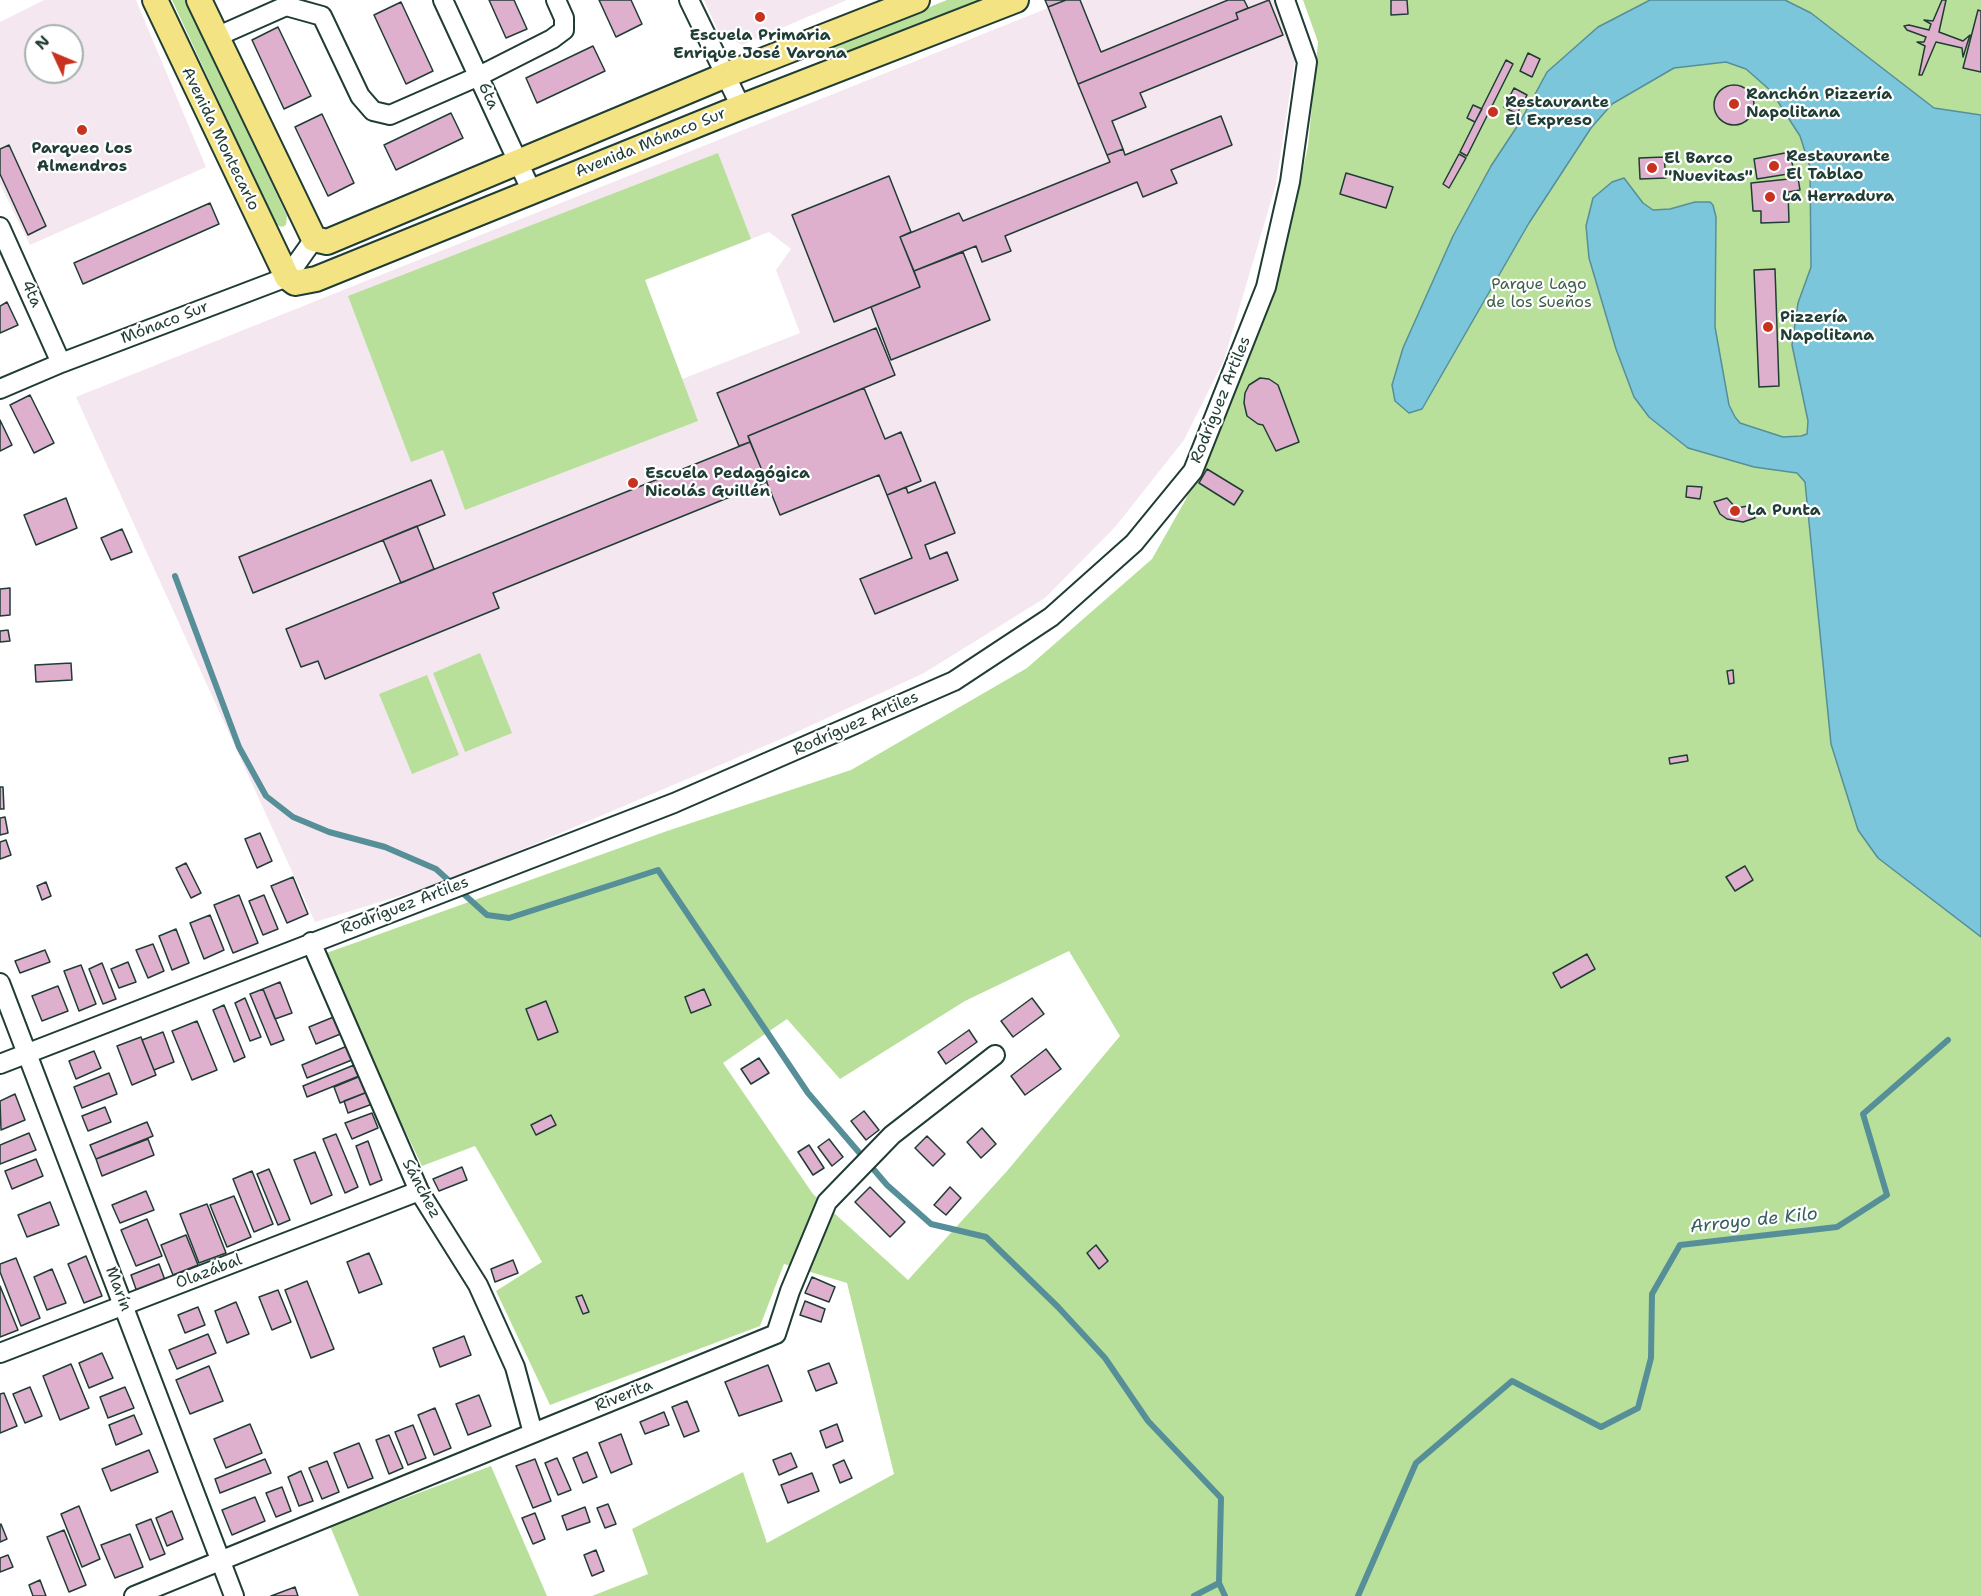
<!DOCTYPE html>
<meta charset="utf-8">
<style>
body{margin:0}
#map{position:relative;width:1981px;height:1596px;overflow:hidden;background:#fff;font-family:"Shantell Sans",sans-serif}
canvas{display:block}
.north{position:absolute;left:24px;top:24px;width:60px;height:60px;box-sizing:border-box;background:#fff;border:2px solid #a5b1ae;border-radius:50%;rotate:314deg;font-size:16px;font-weight:700;line-height:24px;text-align:center;color:#1f3d34}
.north::after{content:'';display:block;margin:auto;width:21px;height:27px;background:#c8321e;clip-path:polygon(50% 0,100% 100%,50% 72%,0 100%)}
</style>
<div id="map">
<canvas width="1981" height="1596"></canvas>
<div class="north">N</div>
</div>
<script>
const c = document.querySelector('canvas').getContext('2d');
c.lineJoin = 'round';
function fillPath(path, color) { c.fillStyle = color; c.fill(path, 'evenodd'); }
const shape = rows => new Path2D(rows.map(r => 'M' + r).join(''));
function stroke(path, color, width, dash) { c.strokeStyle = color; c.lineWidth = width; c.lineCap = dash ? 'butt' : 'round'; c.setLineDash(dash || []); c.stroke(path); }
function write(font, color, halo, rows, align = 'center') {
  c.font = font + ' "Shantell Sans",sans-serif'; c.lineWidth = 4.5; c.setLineDash([]); c.textBaseline = 'middle'; c.strokeStyle = halo; c.fillStyle = color; for (const [text, x, y, turn = 0] of rows) {
    c.save(); c.translate(x, y); c.rotate((+turn || 0) * Math.PI / 180); c.textAlign = isNaN(turn) ? turn : align; if (halo) c.strokeText(text, 0, 0); c.fillText(text, 0, 0); c.restore();
  }
}
const built = shape([
 [44,0,136,0,206,167,30,245,0,184,0,22],
 [36,36,72,36,72,72,36,72],
 [704,0,847,0,742,45,719,33],
 [1068,0,1276,0,1295,59,1276,184,1224,360,1184,440,1116,526,1045,598,924,673,788,736,448,881,315,922,76,397],
 [769,232,791,249,776,270,800,333,682,379,645,280]
]);
const green = shape([
 [172,0,186,0,287,216,286,225,282,227,276,225],
 [947,0,983,0,831,58,822,55,825,49],
 [1303,0,1981,0,1981,115,1935,108,1810,167,1811,267,1792,345,1808,421,1805,482,1831,744,1858,830,1878,858,1981,937,1981,1596,592,1596,648,1574,632,1529,743,1472,767,1543,894,1474,847,1283,784,1264,760,1326,550,1405,496,1291,542,1262,475,1146,422,1166,321,955,667,831,851,770,1027,668,1152,559,1186,499,1286,244,1308,146,1318,42],
 [1069,951,1120,1036,1007,1171,908,1280,813,1194,723,1063,787,1019,840,1079,965,1001],
 [718,153,751,239,645,280,698,421,465,510,443,450,411,462,348,296],
 [480,653,512,733,465,752,433,673],
 [427,675,459,755,412,774,379,694],
 [491,1466,547,1596,359,1596,330,1526]
]);
const water = shape([
 [1650,0,1785,0,1811,13,1934,108,1981,115,1981,937,1878,858,1858,830,1831,744,1805,482,1797,473,1754,467,1688,448,1649,417,1634,397,1616,349,1589,258,1586,226,1593,198,1612,182,1624,178,1643,203,1653,210,1670,209,1695,202,1710,202,1713,205,1716,217,1715,327,1729,405,1735,417,1740,423,1783,437,1801,436,1807,434,1808,421,1792,345,1798,303,1811,267,1810,167,1800,136,1771,91,1746,69,1726,62,1674,68,1612,104,1591,128,1529,223,1422,409,1409,413,1395,401,1392,385,1403,348,1453,236,1491,166,1520,122,1547,72,1598,27,1650,0]
]);
const stream = shape([
 [175,576,239,747,266,796,293,817,329,832,385,847,436,869,487,915,509,918,658,870,808,1093,887,1185,931,1224,986,1237,1058,1307,1105,1358,1148,1421,1221,1498,1219,1583],
 [1194,1596,1219,1583,1225,1596],
 [1358,1596,1416,1463,1512,1381,1601,1427,1638,1408,1651,1358,1652,1294,1680,1245,1837,1227,1887,1195,1863,1114,1948,1040]
]);
const building = shape([
 [489,0,514,0,527,29,506,38,489,0],
 [599,0,631,0,642,24,616,37,599,0],
 [1045,0,1066,0,1048,7,1045,0],
 [1066,0,1080,0,1101,52,1228,0,1244,0,1248,8,1236,13,1238,19,1078,84,1048,7,1066,0],
 [1269,0,1283,35,1140,93,1146,107,1112,121,1123,149,1107,155,1078,84,1238,19,1236,13,1269,0],
 [1391,0,1407,0,1408,14,1391,15,1391,0],
 [1942,0,1946,0,1939,32,1963,41,1970,35,1963,57,1962,48,1936,42,1922,75,1919,75,1925,46,1917,42,1924,42,1926,37,1907,30,1904,26,1909,25,1929,30,1931,24,1924,20,1933,21,1942,0],
 [401,2,433,71,406,84,374,15,401,2],
 [1978,10,1981,11,1981,72,1963,68,1978,10],
 [278,27,311,96,284,109,252,40,278,27],
 [593,46,605,71,537,103,526,78,593,46],
 [1528,53,1540,59,1532,77,1520,71,1528,53],
 [1506,60,1513,64,1467,156,1460,152,1506,60],
 '1714 105a20 20 0 1 1 40 0a20 20 0 1 1-40 0Z',
 [1514,88,1527,95,1517,114,1504,107,1514,88],
 [1473,105,1482,109,1475,122,1467,118,1473,105],
 [451,113,463,138,396,170,384,145,451,113],
 [322,114,354,183,328,196,295,127,322,114],
 [1221,116,1232,145,1171,170,1177,183,1143,197,1137,182,1005,236,1011,251,982,262,976,246,914,271,900,237,959,213,963,221,1110,162,1107,155,1123,149,1125,155,1221,116],
 [9,145,46,226,28,235,0,174,0,149,9,145],
 [1790,152,1794,173,1757,179,1754,159,1790,152],
 [1459,154,1466,158,1449,188,1443,184,1459,154],
 [1664,157,1666,178,1640,179,1639,158,1664,157],
 [1346,173,1393,187,1386,208,1340,194,1346,173],
 [889,176,911,232,900,237,920,287,834,322,792,215,889,176],
 [1798,178,1800,190,1788,192,1789,222,1761,223,1761,211,1753,211,1751,183,1798,178],
 [210,203,219,224,83,284,74,263,210,203],
 [963,252,990,320,891,360,871,307,920,287,914,271,963,252],
 [1775,269,1779,386,1759,387,1754,270,1775,269],
 [7,302,18,325,0,333,0,306,7,302],
 [876,328,895,375,748,436,750,442,739,446,717,393,876,328],
 [1260,378,1269,379,1278,385,1299,442,1276,451,1263,425,1258,424,1247,416,1244,403,1245,393,1249,385,1260,378],
 [864,388,885,439,901,432,921,481,887,495,879,475,780,515,748,436,864,388],
 [30,395,54,443,34,453,10,405,30,395],
 [0,420,12,445,0,451,0,420],
 [750,442,767,482,493,593,499,608,325,679,318,661,301,667,286,629,750,442],
 [1207,469,1243,491,1234,505,1199,483,1207,469],
 [431,480,445,515,253,593,239,557,431,480],
 [935,482,955,533,925,545,930,559,947,552,958,580,875,614,860,579,912,558,887,495,906,487,908,493,935,482],
 [1687,486,1702,487,1700,499,1686,497,1687,486],
 [66,498,77,528,36,545,24,515,66,498],
 [1727,498,1736,508,1748,506,1755,518,1743,522,1727,519,1720,514,1714,502,1727,498],
 [417,526,434,569,401,583,383,540,417,526],
 [122,529,132,552,111,560,101,538,122,529],
 [10,588,10,615,0,616,0,589,10,588],
 [8,630,10,641,0,642,0,631,8,630],
 [71,663,72,680,36,682,35,665,71,663],
 [1733,670,1734,683,1729,684,1727,671,1733,670],
 [1687,755,1688,761,1670,764,1669,758,1687,755],
 [0,787,3,787,4,809,0,809,0,787],
 [5,817,8,833,0,835,0,818,5,817],
 [260,833,272,861,257,868,245,839,260,833],
 [6,840,11,855,0,859,0,842,6,840],
 [186,863,201,893,191,898,176,868,186,863],
 [1745,866,1753,880,1735,891,1726,877,1745,866],
 [293,877,308,914,287,923,271,886,293,877],
 [46,882,51,896,42,900,37,886,46,882],
 [239,895,258,943,233,953,214,905,239,895],
 [264,895,278,929,263,935,249,901,264,895],
 [210,915,224,950,204,959,190,923,210,915],
 [176,929,189,963,172,970,159,936,176,929],
 [153,944,164,971,148,978,136,950,153,944],
 [45,950,50,962,20,973,15,961,45,950],
 [1587,954,1595,969,1561,988,1553,973,1587,954],
 [128,962,136,982,119,988,111,969,128,962],
 [102,963,116,999,103,1004,89,969,102,963],
 [81,965,96,1004,79,1011,64,971,81,965],
 [280,982,292,1013,275,1019,263,989,280,982],
 [58,986,68,1011,42,1021,32,996,58,986],
 [263,989,284,1040,271,1045,250,994,263,989],
 [704,989,711,1005,691,1013,685,997,704,989],
 [245,998,261,1037,250,1041,235,1003,245,998],
 [1032,998,1044,1014,1013,1037,1001,1021,1032,998],
 [546,1001,558,1032,538,1040,526,1009,546,1001],
 [224,1005,245,1057,234,1062,213,1010,224,1005],
 [336,1016,343,1033,316,1044,309,1027,336,1016],
 [197,1021,217,1070,192,1080,172,1031,197,1021],
 [969,1030,977,1042,946,1064,938,1052,969,1030],
 [163,1032,174,1062,154,1070,142,1040,163,1032],
 [141,1037,156,1075,132,1085,117,1046,141,1037],
 [352,1044,357,1058,307,1078,302,1065,352,1044],
 [1046,1049,1061,1069,1025,1095,1011,1076,1046,1049],
 [94,1051,101,1068,76,1079,69,1061,94,1051],
 [759,1058,769,1073,751,1084,741,1069,759,1058],
 [354,1065,359,1076,307,1097,303,1086,354,1065],
 [109,1073,117,1094,82,1108,74,1087,109,1073],
 [363,1075,370,1091,340,1103,334,1087,363,1075],
 [370,1091,375,1103,348,1113,344,1101,370,1091],
 [15,1094,25,1120,1,1130,0,1101,15,1094],
 [105,1107,111,1122,88,1131,82,1116,105,1107],
 [864,1111,879,1130,866,1140,851,1121,864,1111],
 [372,1113,378,1128,352,1139,345,1123,372,1113],
 [551,1115,556,1125,536,1135,531,1125,551,1115],
 [147,1122,153,1136,96,1159,90,1145,147,1122],
 [982,1128,996,1144,981,1158,967,1142,982,1128],
 [29,1133,36,1150,0,1164,0,1145,29,1133],
 [336,1134,358,1187,345,1193,323,1139,336,1134],
 [927,1136,945,1154,933,1166,915,1148,927,1136],
 [148,1139,154,1155,102,1176,96,1159,148,1139],
 [829,1139,843,1157,832,1166,818,1147,829,1139],
 [368,1141,382,1180,370,1185,356,1146,368,1141],
 [809,1145,824,1168,813,1175,798,1152,809,1145],
 [315,1152,332,1195,311,1204,294,1160,315,1152],
 [36,1159,43,1176,12,1189,5,1171,36,1159],
 [462,1167,467,1180,439,1191,433,1179,462,1167],
 [269,1169,290,1220,278,1225,257,1174,269,1169],
 [252,1171,273,1224,254,1232,233,1179,252,1171],
 [870,1187,905,1222,890,1237,855,1202,870,1187],
 [950,1187,961,1198,946,1215,934,1205,950,1187],
 [146,1191,154,1210,120,1223,112,1205,146,1191],
 [234,1196,251,1237,227,1247,210,1205,234,1196],
 [50,1202,59,1225,27,1237,18,1215,50,1202],
 [207,1204,226,1253,199,1263,180,1214,207,1204],
 [147,1219,162,1256,136,1266,121,1230,147,1219],
 [186,1235,198,1265,173,1275,161,1245,186,1235],
 [1096,1245,1108,1261,1099,1269,1087,1253,1096,1245],
 [369,1253,382,1284,359,1293,347,1262,369,1253],
 [86,1256,102,1296,84,1303,68,1264,86,1256],
 [16,1258,40,1318,21,1326,0,1272,0,1264,16,1258],
 [513,1260,518,1273,495,1282,491,1269,513,1260],
 [159,1264,165,1280,137,1292,131,1275,159,1264],
 [52,1269,66,1303,47,1310,34,1277,52,1269],
 [812,1277,835,1287,829,1302,805,1293,812,1277],
 [307,1281,334,1349,311,1358,285,1290,307,1281],
 [0,1286,18,1330,0,1337,0,1286],
 [278,1290,291,1322,272,1330,259,1297,278,1290],
 [582,1295,589,1312,583,1314,576,1297,582,1295],
 [805,1301,825,1309,821,1322,800,1315,805,1301],
 [236,1302,249,1334,227,1343,215,1311,236,1302],
 [198,1307,205,1325,185,1333,178,1315,198,1307],
 [208,1334,216,1353,177,1369,169,1350,208,1334],
 [464,1336,471,1355,440,1367,433,1348,464,1336],
 [102,1353,113,1378,89,1388,79,1363,102,1353],
 [829,1363,837,1383,816,1391,808,1371,829,1363],
 [71,1364,89,1408,60,1420,43,1376,71,1364],
 [768,1365,782,1401,739,1416,725,1382,768,1365],
 [209,1366,223,1401,190,1414,176,1380,209,1366],
 [30,1387,42,1416,25,1423,13,1394,30,1387],
 [125,1387,134,1408,108,1418,100,1397,125,1387],
 [4,1393,17,1426,0,1433,0,1394,4,1393],
 [479,1395,491,1426,468,1435,456,1404,479,1395],
 [687,1401,699,1431,684,1437,672,1407,687,1401],
 [435,1408,451,1448,434,1455,418,1415,435,1408],
 [664,1412,669,1425,645,1434,640,1422,664,1412],
 [134,1415,142,1434,116,1445,109,1425,134,1415],
 [250,1424,262,1453,226,1468,214,1439,250,1424],
 [837,1424,843,1441,826,1448,820,1431,837,1424],
 [413,1425,426,1458,408,1465,395,1432,413,1425],
 [621,1434,632,1464,611,1473,599,1443,621,1434],
 [389,1435,403,1468,389,1474,376,1440,389,1435],
 [359,1443,373,1478,348,1488,334,1453,359,1443],
 [149,1450,158,1472,111,1491,102,1469,149,1450],
 [587,1452,597,1477,583,1483,573,1458,587,1452],
 [791,1453,797,1467,779,1475,773,1460,791,1453],
 [557,1458,571,1490,558,1495,545,1463,557,1458],
 [265,1459,271,1473,220,1493,215,1479,265,1459],
 [535,1459,551,1501,533,1508,516,1466,535,1459],
 [844,1460,852,1478,840,1483,833,1465,844,1460],
 [327,1461,339,1492,322,1499,309,1468,327,1461],
 [301,1471,313,1501,299,1506,288,1477,301,1471],
 [812,1473,819,1491,788,1503,781,1485,812,1473],
 [282,1487,291,1511,276,1517,266,1493,282,1487],
 [255,1497,265,1521,232,1535,222,1510,255,1497],
 [608,1504,616,1524,605,1528,597,1508,608,1504],
 [79,1506,100,1559,82,1567,61,1514,79,1506],
 [585,1507,590,1522,567,1530,562,1516,585,1507],
 [172,1511,183,1539,167,1546,156,1518,172,1511],
 [535,1513,545,1539,533,1544,522,1518,535,1513],
 [151,1519,165,1554,150,1560,136,1525,151,1519],
 [1,1524,7,1539,0,1542,0,1525,1,1524],
 [64,1530,86,1585,69,1592,47,1537,64,1530],
 [130,1534,143,1567,115,1578,101,1545,130,1534],
 [596,1550,604,1571,592,1576,584,1555,596,1550],
 [8,1555,13,1567,0,1572,0,1558,8,1555],
 [40,1580,46,1596,33,1596,29,1585,40,1580],
 [295,1587,298,1596,271,1596,295,1587]
]);
const minor = shape([
 [443,0,532,192],
 [689,0,741,107],
 [216,37,286,6,322,16,360,96,373,111,390,115,479,76,552,39,564,30,564,18,556,0],
 [0,227,61,363],
 [0,389,61,363,287,277,314,239],
 [311,942,419,1191,478,1285,515,1367,533,1433],
 [0,983,234,1596],
 [0,1064,674,803,954,681,1051,617,1134,543,1193,471,1266,287,1290,182,1307,62,1285,0],
 [0,1353,419,1191],
 [134,1596,776,1334,790,1291,827,1202,892,1135,995,1055]
]);
const major = shape([
 [155,0,287,277,295,283,316,279,741,107,1016,0],
 [199,0,314,239,327,242,726,75,917,0]
]);
const markers = [
 [760,17,6,"#c8321e"],
 [1734,104,6,"#c8321e"],
 [1493,112,6,"#c8321e"],
 [82,130,6,"#c8321e"],
 [1774,166,6,"#c8321e"],
 [1652,168,6,"#c8321e"],
 [1770,197,6,"#c8321e"],
 [1768,327,6,"#c8321e"],
 [633,483,6,"#c8321e"],
 [1735,511,6,"#c8321e"]
];
const poiNames = [
 ["Escuela Primaria",760,36,"center"],
 ["Enrique José Varona",760,54,"center"],
 ["Ranchón Pizzería",1746,95],
 ["Napolitana",1746,113],
 ["Restaurante",1505,103],
 ["El Expreso",1505,121],
 ["Parqueo Los",82,149,"center"],
 ["Almendros",82,167,"center"],
 ["Restaurante",1786,157],
 ["El Tablao",1786,175],
 ["El Barco",1664,159],
 ["\"Nuevitas\"",1664,177],
 ["La Herradura",1782,197],
 ["Pizzería",1780,318],
 ["Napolitana",1780,336],
 ["Escuela Pedagógica",645,474],
 ["Nicolás Guillén",645,492],
 ["La Punta",1747,511]
];
const streetNames = [
 ["6ta",488,96,65],
 ["Avenida Montecarlo",220,139,64],
 ["Avenida Mónaco Sur",651,143,-22],
 ["4ta",31,294,65],
 ["Mónaco Sur",165,323,-21],
 ["Rodríguez Artiles",1221,400,-68],
 ["Rodríguez Artiles",856,724,-24],
 ["Rodríguez Artiles",405,906,-21],
 ["Sánchez",421,1189,62],
 ["Olazábal",209,1272,-21],
 ["Marín",118,1289,69],
 ["Riverita",624,1396,-22]
];
const parkNames = [
 ["Parque Lago",1539,285],
 ["de los Sueños",1539,303]
];
const waterNames = [
 ["Arroyo de Kilo",1754,1221,-6]
];
fillPath(built, '#f5e7f0');
fillPath(green, '#b9e09b');
fillPath(water, '#7bc6da');
stroke(water, '#568f98', 1.5);
stroke(stream, '#568f98', 6);
fillPath(building, '#dfafce');
stroke(building, '#1f3d34', 1.5);
stroke(minor, '#1f3d34', 22);
stroke(major, '#1f3d34', 28);
stroke(minor, '#fff', 18);
stroke(major, '#f4e382', 24);
for (const [x, y, r, color] of markers) { const dot = new Path2D(); dot.arc(x, y, r, 0, 2 * Math.PI); c.fillStyle = color; c.fill(dot); stroke(dot, '#fff', 2); }
write('bold 16px', '#1f3d34', '#fff', poiNames, 'left');
write('16px', '#1f3d34', '#fff', streetNames);
write('16px', '#3e5e49', '#fff', parkNames);
write('italic 18px', '#365f5e', '#fff', waterNames);
</script>
